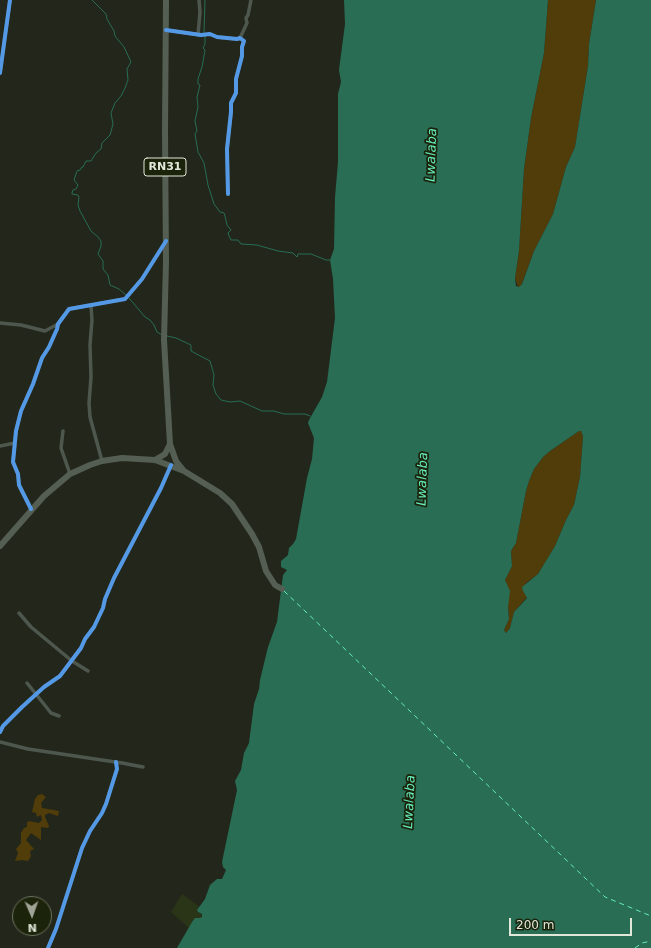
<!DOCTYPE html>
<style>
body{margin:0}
#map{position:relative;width:651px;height:948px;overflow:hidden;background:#23271b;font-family:"DejaVu Sans",sans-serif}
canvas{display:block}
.north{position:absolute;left:12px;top:896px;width:40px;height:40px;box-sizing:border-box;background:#1b230b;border:1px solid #6b725d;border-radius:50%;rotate:178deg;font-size:11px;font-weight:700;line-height:16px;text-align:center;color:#e2e8d9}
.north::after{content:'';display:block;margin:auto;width:14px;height:18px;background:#9fa496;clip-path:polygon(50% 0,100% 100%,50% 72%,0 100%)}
.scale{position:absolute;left:509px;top:918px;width:123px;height:18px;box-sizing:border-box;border:2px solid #e2e8d9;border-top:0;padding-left:5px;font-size:12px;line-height:14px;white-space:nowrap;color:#e2e8d9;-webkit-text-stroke:3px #1b230b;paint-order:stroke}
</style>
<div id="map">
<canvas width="651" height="948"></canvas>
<div class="north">N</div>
<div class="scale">200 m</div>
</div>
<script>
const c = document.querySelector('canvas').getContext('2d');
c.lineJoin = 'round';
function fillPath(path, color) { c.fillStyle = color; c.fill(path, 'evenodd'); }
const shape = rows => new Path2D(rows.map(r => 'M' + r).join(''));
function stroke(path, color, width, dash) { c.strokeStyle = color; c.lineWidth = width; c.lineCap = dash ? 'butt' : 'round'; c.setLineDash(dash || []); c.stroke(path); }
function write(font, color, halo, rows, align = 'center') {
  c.font = font + ' "DejaVu Sans",sans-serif'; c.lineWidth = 3.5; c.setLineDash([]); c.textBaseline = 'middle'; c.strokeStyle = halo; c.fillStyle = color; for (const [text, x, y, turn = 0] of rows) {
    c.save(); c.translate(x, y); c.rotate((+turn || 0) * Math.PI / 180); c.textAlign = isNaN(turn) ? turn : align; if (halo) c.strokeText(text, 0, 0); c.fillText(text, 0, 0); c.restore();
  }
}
const built = shape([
 [182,894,200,907,197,910,198,912,202,915,201,918,194,919,189,928,171,912]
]);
const green = shape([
 [548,0,596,0,589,44,588,66,575,147,566,167,553,214,534,251,521,286,518,287,515,278,519,251,524,169,531,118,544,53],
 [579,431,581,431,583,436,580,477,574,505,566,520,555,546,538,574,526,583,523,591,527,597,514,612,510,628,506,633,504,630,509,619,509,616,505,580,512,566,511,551,516,543,526,491,529,481,534,469,543,457,550,451],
 [42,794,46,797,41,803,42,808,59,811,58,816,49,813,45,815,45,817,49,826,48,828,41,827,41,840,31,833,26,840,34,849,30,851,31,856,28,861,22,860,15,861,18,853,16,849,21,843,21,833,24,828,27,827,27,823,29,821,39,823,42,820,41,815,37,817,36,813,32,812,35,799,38,795]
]);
const water = shape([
 [344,0,548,0,544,53,531,118,524,169,519,251,515,278,516,286,519,287,522,284,534,251,553,214,566,167,575,147,588,66,589,44,596,0,651,0,651,948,177,948,192,922,195,918,200,918,202,917,202,914,198,912,197,910,205,899,210,885,217,879,222,879,226,870,223,867,222,862,237,790,235,781,241,770,244,753,249,743,254,704,259,689,260,680,268,647,277,622,283,575,287,570,281,567,281,561,288,555,289,548,293,544,296,539,307,478,312,459,314,438,308,423,309,420,322,397,327,382,335,318,333,279,330,260,334,249,335,197,338,162,338,94,341,82,339,70,345,24],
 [579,431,581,431,583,436,580,477,574,505,566,520,555,546,538,574,522,587,523,591,527,598,514,612,510,628,506,633,504,630,509,619,508,607,510,591,505,580,512,566,511,551,516,543,526,491,529,481,534,469,543,457,550,451]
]);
const stream = shape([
 [92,0,106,14,107,19,114,31,115,36,124,47,131,62,127,69,128,80,125,88,121,96,115,103,111,113,113,124,110,135,102,143,101,149,96,153,91,161,86,161,83,167,82,167,80,170,77,171,74,180,78,185,76,189,73,190,72,193,72,194,78,195,79,197,78,205,80,211,91,231,98,237,101,241,101,246,98,254,103,261,103,269,108,275,110,285,119,289,126,295],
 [204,33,205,0],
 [205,36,205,44,203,48,205,50,202,67,198,79,198,84,200,85,197,97,198,107,195,121,197,131,195,134,198,152,204,163,208,185,214,204,220,212,224,213,225,216,227,225,231,230,228,233,229,236,231,240,238,240,241,244,257,245,278,251,293,253,297,257,298,254,311,254,326,260,330,260],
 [129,298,145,317,150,320,154,325,157,332,162,335],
 [167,336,176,338,191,345,191,351,210,361,214,375,213,385,216,394,221,400,230,402,240,401,262,411,274,411,284,414,305,414,310,416]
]);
const ferry = shape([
 [284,591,605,897,651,916],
 [635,948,642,943,651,941]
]);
const street = shape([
 [166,30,201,35,210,34,217,37,237,39,240,38,244,41,242,47,242,56,236,79,236,93,231,103,231,112,227,149,228,194],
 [198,35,200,12,199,0],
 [240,38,247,23,246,18,248,15,251,0],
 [0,73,10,0],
 [91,306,92,320,90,345,91,377,89,403,90,417,102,461],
 [0,323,21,325,45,331,58,324],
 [63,431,61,448,70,474],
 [0,446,15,443],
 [31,509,19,485,18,474,13,462,16,431,21,411,33,384,42,358,49,347,57,329,58,324,69,309,125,299,142,279,165,243],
 [19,613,31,627,72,661,88,671],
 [27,683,51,713,59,716],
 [0,732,3,726,22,707,44,687,60,676,81,648,85,639,94,627,103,608,105,599,114,578,161,488,171,466],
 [0,742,28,749,122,763,143,767],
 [48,948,56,929,82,848,90,831,102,813,106,804,117,769,116,762]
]);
const primary = shape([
 [166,0,165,131,166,262,164,340,170,444,176,461,184,471],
 [155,460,165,454,170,444],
 [0,546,44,496,70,474,90,465,102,461,122,458,155,460,184,471,220,493,232,504,252,534,259,547,266,571,275,585,282,589]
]);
const cycleway = shape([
 [166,30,201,35,210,34,217,37,237,39,240,38,244,41,242,47,242,56,236,79,236,93,231,103,231,112,227,149,228,194],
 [0,73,10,0],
 [31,509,19,485,18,474,13,462,16,431,21,411,33,384,42,358,49,347,57,329,58,324,69,309,125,299,142,279,166,241],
 [0,732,3,726,22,707,44,687,60,676,81,648,85,639,94,627,103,608,105,599,114,578,161,488,171,465],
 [48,948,56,929,82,848,90,831,102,813,106,804,117,769,116,762]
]);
const shields = [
 [165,167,42]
];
const shieldNames = [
 ["RN31",165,167]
];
const waterNames = [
 ["Lwalaba",432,155,-88],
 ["Lwalaba",423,479,-88],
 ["Lwalaba",410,802,-87]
];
fillPath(built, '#2a3518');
fillPath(green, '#513d09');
fillPath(water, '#286d54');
stroke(stream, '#286d54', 1);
stroke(ferry, '#65ecbd', 1, [5, 4]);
stroke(street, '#4e574e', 3.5);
stroke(primary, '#545e52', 6);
stroke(cycleway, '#5399e6', 4);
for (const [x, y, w] of shields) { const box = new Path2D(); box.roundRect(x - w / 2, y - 9, w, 18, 3); c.fillStyle = '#1b230b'; c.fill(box); stroke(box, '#e2e8d9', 1); }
write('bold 11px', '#e2e8d9', null, shieldNames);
write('italic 13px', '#65ecbd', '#1b230b', waterNames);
</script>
